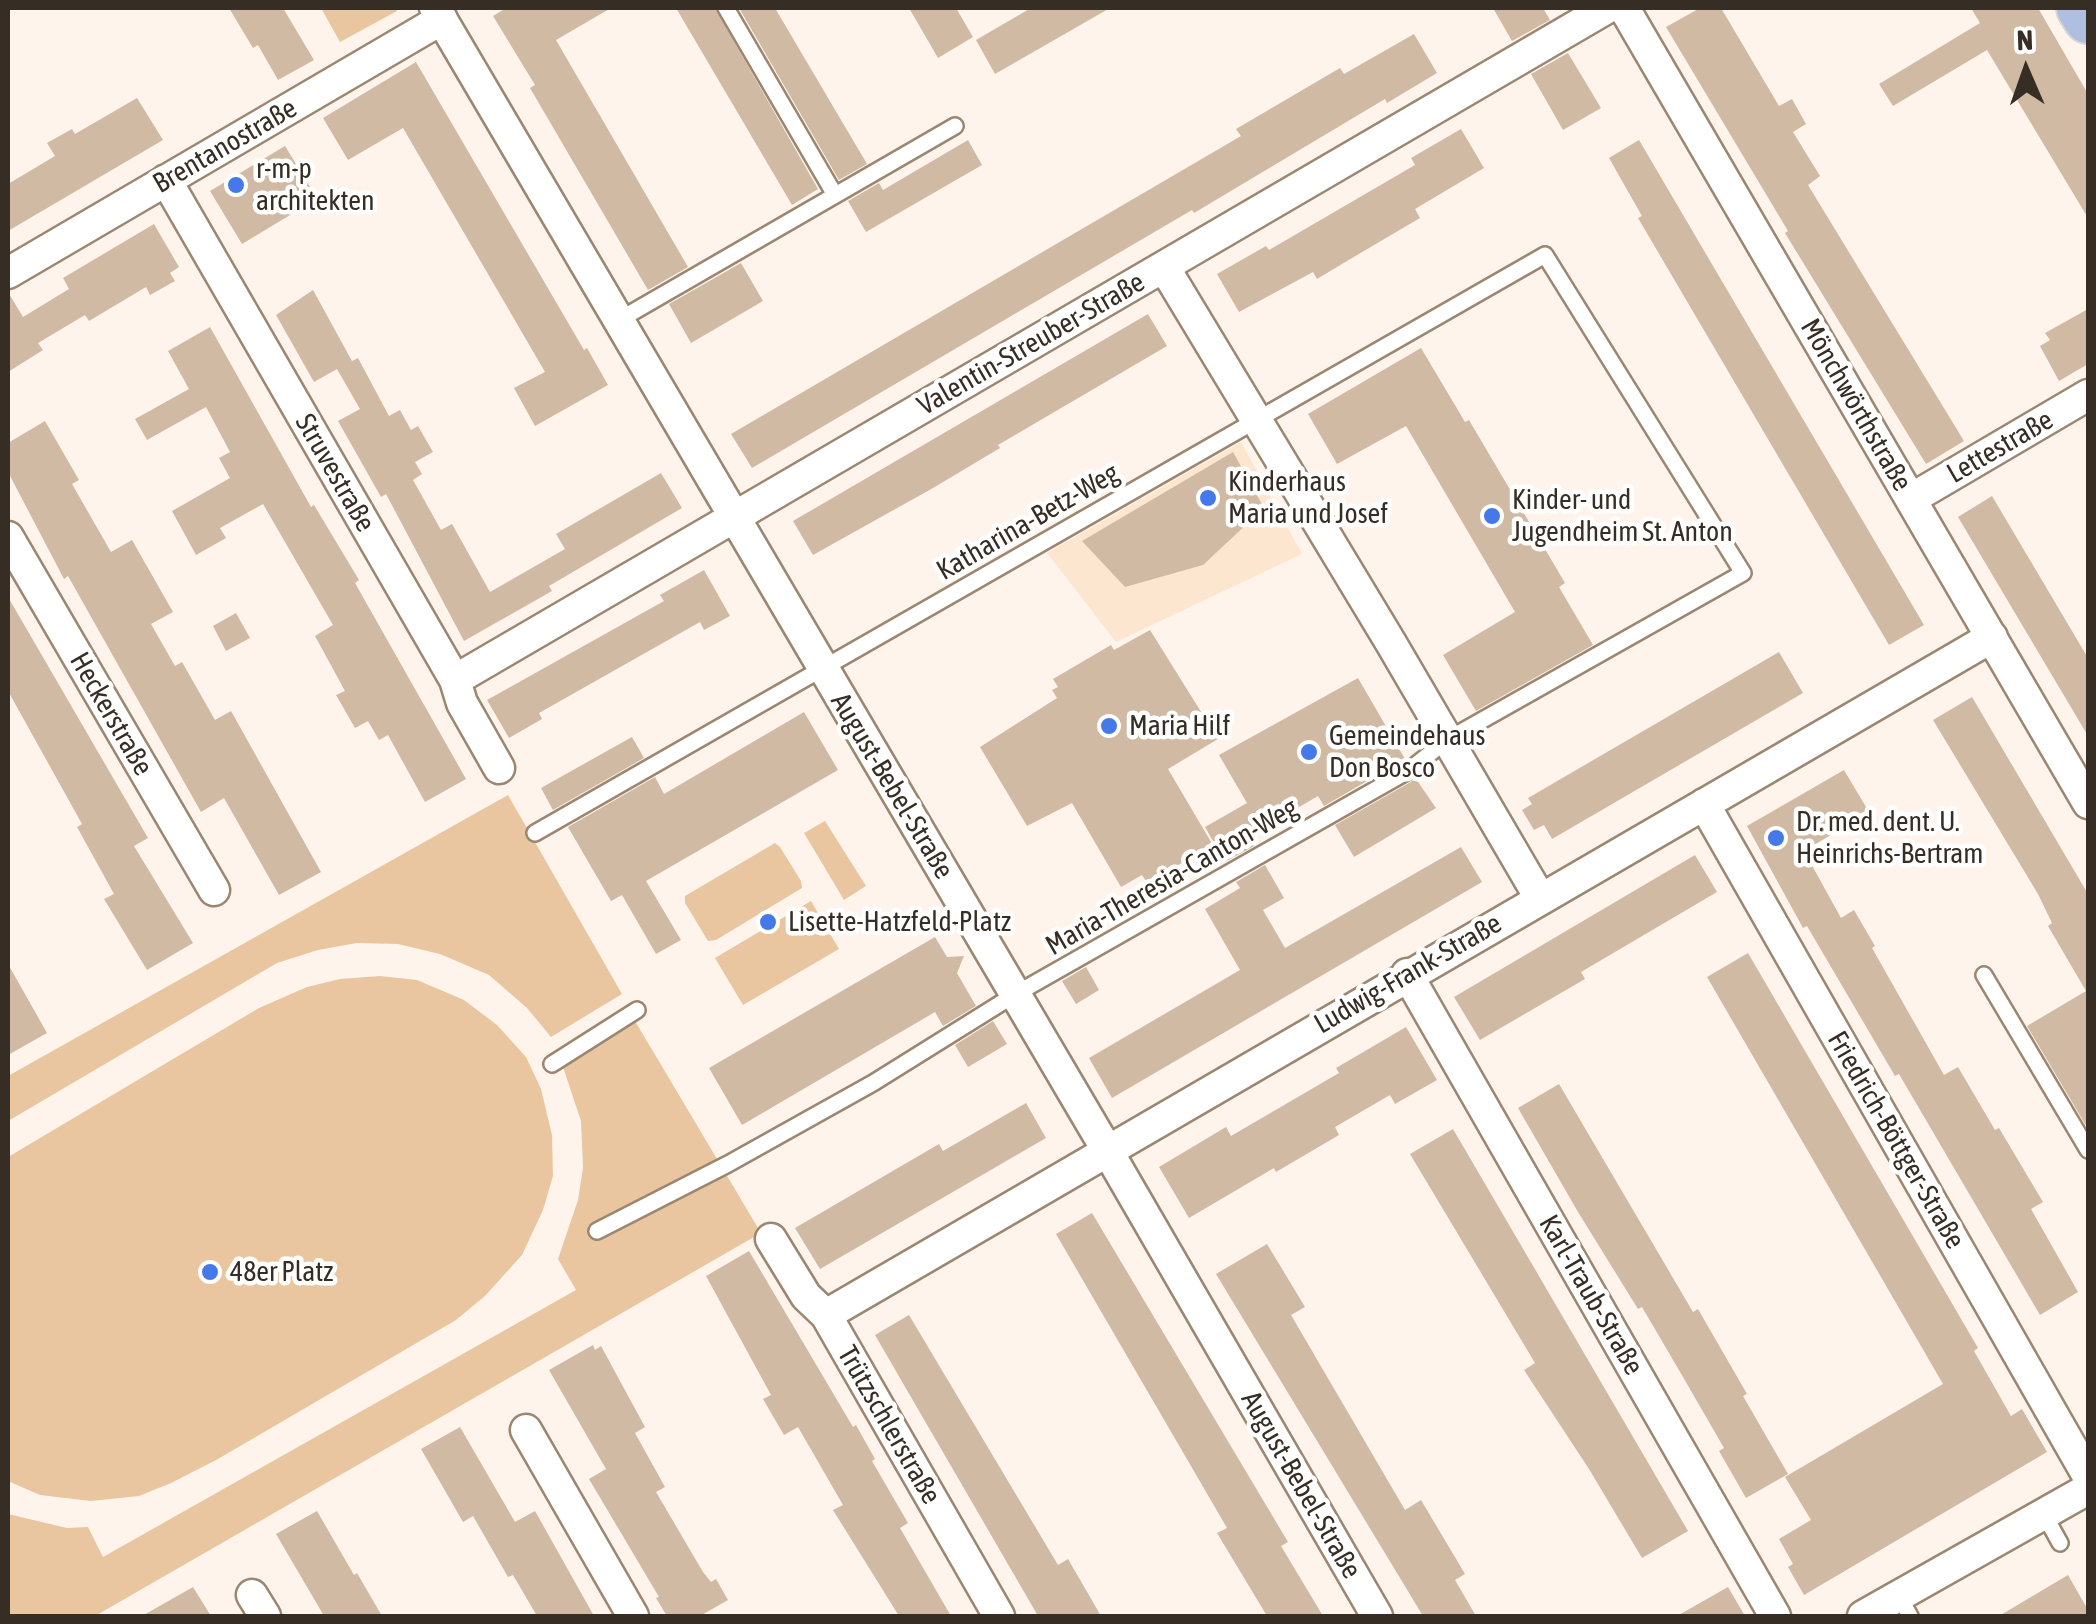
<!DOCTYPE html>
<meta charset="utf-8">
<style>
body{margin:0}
#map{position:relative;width:2096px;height:1624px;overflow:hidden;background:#fef4eb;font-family:"Asap Condensed",sans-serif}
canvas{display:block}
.frame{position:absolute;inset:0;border:10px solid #362d24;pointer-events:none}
.north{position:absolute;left:1976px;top:20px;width:100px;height:100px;-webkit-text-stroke:8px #fff;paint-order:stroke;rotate:358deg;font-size:28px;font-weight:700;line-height:40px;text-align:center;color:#362d24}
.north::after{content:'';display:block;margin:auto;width:35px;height:45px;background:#362d24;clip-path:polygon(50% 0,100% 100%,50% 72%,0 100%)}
</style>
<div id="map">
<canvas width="2096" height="1624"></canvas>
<div class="frame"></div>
<div class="north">N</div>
</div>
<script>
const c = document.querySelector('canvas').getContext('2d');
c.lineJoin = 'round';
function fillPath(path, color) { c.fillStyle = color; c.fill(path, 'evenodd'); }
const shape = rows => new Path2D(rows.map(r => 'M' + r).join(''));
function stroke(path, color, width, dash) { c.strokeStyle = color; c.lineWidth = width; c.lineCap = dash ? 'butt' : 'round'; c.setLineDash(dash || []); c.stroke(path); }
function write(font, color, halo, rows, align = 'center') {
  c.font = font + ' "Asap Condensed",sans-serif'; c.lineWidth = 9; c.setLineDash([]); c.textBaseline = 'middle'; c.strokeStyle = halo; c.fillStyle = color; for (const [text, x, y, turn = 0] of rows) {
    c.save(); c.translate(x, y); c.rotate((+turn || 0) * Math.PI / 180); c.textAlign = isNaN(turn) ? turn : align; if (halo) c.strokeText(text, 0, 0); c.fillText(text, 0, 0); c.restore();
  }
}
const built = shape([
 [1241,442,1302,554,1116,642,1047,553]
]);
const green = shape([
 [321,8,395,8,397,11,340,42],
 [508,795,622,994,551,1037,527,1008,489,975,440,954,398,944,357,943,318,950,277,963,8,1121,8,1076],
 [825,821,866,886,844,900,804,833],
 [775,843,780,847,801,881,802,888,716,940,708,941,685,903,685,896],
 [811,901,839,949,743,1005,715,958],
 [380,976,417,980,464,1000,497,1025,526,1057,541,1089,552,1135,553,1176,543,1210,522,1255,485,1296,456,1320,218,1459,171,1483,139,1496,91,1501,40,1495,8,1481,8,1157,259,1008,307,987,340,979],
 [635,1021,761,1233,95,1616,8,1616,8,1514,67,1528,88,1527,103,1557,576,1290,558,1259,578,1200,583,1168,581,1121,563,1067]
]);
const building = shape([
 [229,8,283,8,314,60,278,80,258,45,253,48],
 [506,8,611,8,556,40,688,267,648,290,530,88,535,85,493,16],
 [676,8,715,8,818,189,792,205],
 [739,8,775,8,867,164,839,180],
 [909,8,956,8,973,37,938,58],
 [1031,8,1110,8,995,74,976,40],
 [1493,8,1543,8,1550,20,1512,41],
 [1700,8,1721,8,1779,106,1792,99,1806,124,1793,132,1820,176,1808,185,1964,441,1926,464,1785,233,1788,231,1666,27],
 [1971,8,2038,8,2088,94,2088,218,1987,50,1893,106,1879,84,1980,23],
 [1414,34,1437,73,1387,103,1385,99,1194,213,1192,210,752,468,731,434,1241,136,1236,129,1340,68,1344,74],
 [1568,53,1601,108,1563,130,1531,74],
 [416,62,584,350,587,348,608,385,535,426,514,388,545,372,403,128,348,160,323,118],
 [137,98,163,140,8,231,8,184,55,156,47,143,72,129,75,134],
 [1461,129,1484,168,1415,209,1420,218,1352,258,1317,279,1313,272,1239,312,1217,274,1266,246,1269,250,1415,165,1411,158],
 [968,140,982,165,866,232,848,201,879,183,883,190],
 [1639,140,1924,625,1889,645,1638,218,1642,216,1609,158],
 [285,146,312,190,294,200,300,209,242,244,210,191],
 [154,224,179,267,170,273,175,281,150,295,146,287,89,321,85,315,38,343,43,350,8,372,8,292,23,317,69,289,63,278],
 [741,263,763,301,691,343,669,304],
 [313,290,352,361,358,358,389,416,400,410,411,430,418,426,433,452,415,462,422,474,413,480,441,530,452,524,490,592,565,549,556,534,661,473,682,508,549,586,552,591,464,641,386,494,381,497,338,421,360,409,337,369,314,382,276,315],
 [2088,309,2088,364,2059,381,2040,346,2050,340,2045,333],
 [1148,314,1167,346,998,445,1000,448,933,488,813,555,793,521],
 [210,327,311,507,314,505,359,580,355,583,466,779,425,802,388,735,379,740,368,721,355,728,336,695,345,691,315,636,333,625,263,504,220,528,226,538,196,555,172,511,230,478,219,458,230,452,206,407,147,440,135,419,189,389,168,351],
 [1421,348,1465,422,1469,420,1565,583,1559,587,1593,645,1476,711,1443,655,1515,612,1406,426,1337,464,1308,414],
 [45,421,79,480,72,484,111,552,132,540,173,612,151,624,175,666,182,662,215,720,231,711,321,872,279,895,224,798,201,812,68,576,64,579,8,472,8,443],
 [1233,452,1264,508,1203,565,1125,587,1082,541],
 [1992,496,2088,658,2088,736,1958,517],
 [704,570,730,616,704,630,700,622,539,713,542,719,509,738,487,700,664,601,660,595],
 [8,597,148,838,134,846,193,943,147,970,104,899,114,894,77,827,82,824,8,691],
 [236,613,250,638,226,651,213,626],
 [1150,630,1218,739,1168,769,1214,847,1146,881,1142,875,1121,887,1072,803,1027,826,980,747,1057,698,1052,690,1058,687,1053,679,1111,645,1114,650],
 [1779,652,1803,693,1552,839,1544,825,1534,830,1522,810,1532,804,1528,798],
 [1358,678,1405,759,1324,806,1318,796,1248,837,1254,846,1225,862,1205,827,1247,803,1219,755],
 [1972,697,2088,894,2088,1129,2027,1026,2086,991,2048,926,2052,923,2038,894,1933,720],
 [804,712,838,770,646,881,681,940,656,954,622,895,611,901,568,827,655,777,664,794],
 [632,737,644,758,553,810,541,788],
 [1844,770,1869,812,1804,851,1841,918,1854,910,1875,946,1872,948,1944,1075,1958,1067,1995,1130,1999,1128,2043,1202,2031,1209,2078,1292,2040,1315,1899,1074,1895,1076,1807,926,1803,928,1747,826],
 [1416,779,1436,808,1354,857,1335,825],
 [1461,847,1482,882,1112,1098,1089,1058,1240,970,1205,909,1240,888,1236,882,1265,865,1284,898,1263,910,1285,948],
 [1695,855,1717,892,1581,972,1585,979,1480,1040,1454,997],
 [935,937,947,957,964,956,957,973,976,1006,943,1026,935,1012,742,1125,709,1068],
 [1748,953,1978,1348,1974,1351,2011,1416,2022,1409,2047,1452,1804,1595,1788,1567,1793,1564,1779,1539,1811,1520,1785,1477,1943,1384,1707,977],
 [8,964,47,1033,8,1055],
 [1086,967,1099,990,1076,1004,1062,981],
 [993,1021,1007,1044,968,1067,955,1045],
 [1406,1027,1437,1080,1395,1104,1390,1095,1335,1127,1339,1135,1276,1172,1274,1168,1189,1218,1159,1167,1226,1127,1231,1136,1339,1073,1336,1068],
 [1559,1084,1693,1312,1698,1309,1747,1394,1743,1396,1788,1474,1746,1498,1719,1451,1724,1448,1683,1377,1642,1307,1638,1309,1578,1212,1518,1108],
 [1026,1103,1046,1138,820,1269,795,1228,939,1144,943,1151],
 [1453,1129,1688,1531,1642,1558,1589,1469,1524,1370,1535,1363,1410,1154],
 [1092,1213,1288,1542,1281,1546,1323,1616,1267,1616,1217,1533,1227,1528,1056,1234],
 [1267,1244,1305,1307,1291,1315,1405,1510,1421,1500,1465,1574,1455,1580,1476,1616,1423,1616,1216,1274],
 [749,1251,853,1427,856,1425,875,1459,872,1461,908,1523,900,1528,951,1616,899,1616,833,1510,843,1505,798,1427,784,1435,763,1399,771,1395,706,1276],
 [909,1315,1058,1565,1068,1559,1101,1616,1038,1616,875,1335],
 [593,1345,595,1350,601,1346,645,1427,635,1433,665,1487,656,1492,703,1572,711,1582,716,1579,728,1600,700,1616,667,1616,656,1598,659,1597,589,1479,606,1469,549,1370],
 [460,1427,515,1522,535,1511,594,1616,537,1616,513,1575,508,1577,473,1516,463,1522,421,1449],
 [317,1511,354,1575,357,1573,382,1616,324,1616,276,1534],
 [2068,1575,2088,1610,2088,1616,1999,1616],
 [193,1587,211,1616,142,1616],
 [1728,1587,1745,1616,1677,1616]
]);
const service = shape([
 [726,8,835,195],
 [619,320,955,126],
 [535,833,1545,255,1743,573,1447,740,1408,771,1014,995,873,1083,728,1164,597,1231],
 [1984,975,2088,1150],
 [552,1064,637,1010],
 [2044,1514,2060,1543],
 [1899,1596,1910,1616]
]);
const minor = shape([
 [435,8,1107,1150,1377,1616],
 [1624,8,2088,803],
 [166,180,455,680,462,703,499,768],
 [1164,267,1391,643,1540,898],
 [8,273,442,19],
 [1911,499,2088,395],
 [8,537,214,890],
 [455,680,1607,8],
 [1704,804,2088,1476],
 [1407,974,1775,1616],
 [771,1239,806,1296,826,1315,999,1616],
 [826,1315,1992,637],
 [526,1430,633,1616],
 [252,1595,265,1616],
 [1863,1616,2088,1489]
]);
const primary = shape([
 [2081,8,2088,19]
]);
const markers = [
 [236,185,10,"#4578e9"],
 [1208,498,10,"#4578e9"],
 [1492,516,10,"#4578e9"],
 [1109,726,10,"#4578e9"],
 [1309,752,10,"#4578e9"],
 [1776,838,10,"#4578e9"],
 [768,922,10,"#4578e9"],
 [210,1272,10,"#4578e9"]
];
const streetNames = [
 ["Brentanostraße",225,146,-30],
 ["Valentin-Streuber-Straße",1031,344,-30],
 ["Mönchwörthstraße",1856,405,60],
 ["Lettestraße",2000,447,-30],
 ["Struvestraße",335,473,60],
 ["Katharina-Betz-Weg",1028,522,-30],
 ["Heckerstraße",111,714,60],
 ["August-Bebel-Straße",892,786,59],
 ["Maria-Theresia-Canton-Weg",1172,877,-30],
 ["Ludwig-Frank-Straße",1408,974,-30],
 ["Friedrich-Böttger-Straße",1896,1140,60],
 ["Karl-Traub-Straße",1591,1295,60],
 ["Trützschlerstraße",889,1425,60],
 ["August-Bebel-Straße",1301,1485,60]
];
const poiNames = [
 ["r-m-p",256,169],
 ["architekten",256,201],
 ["Kinderhaus",1228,482],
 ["Maria und Josef",1228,514],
 ["Kinder- und",1512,500],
 ["Jugendheim St. Anton",1512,532],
 ["Maria Hilf",1129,726],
 ["Gemeindehaus",1329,736],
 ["Don Bosco",1329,768],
 ["Dr. med. dent. U.",1796,822],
 ["Heinrichs-Bertram",1796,854],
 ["Lisette-Hatzfeld-Platz",788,922],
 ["48er Platz",230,1272]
];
fillPath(built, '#fde6cf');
fillPath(green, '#eac6a0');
fillPath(building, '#d0baa3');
stroke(service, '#9b8670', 20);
stroke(minor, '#9b8670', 35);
stroke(primary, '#d7d5d3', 52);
stroke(service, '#fff', 15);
stroke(minor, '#fff', 30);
stroke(primary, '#aebfe1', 48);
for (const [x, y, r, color] of markers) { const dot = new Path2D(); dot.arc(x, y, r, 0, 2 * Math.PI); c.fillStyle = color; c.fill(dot); stroke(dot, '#fff', 4); }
write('28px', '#362d24', '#fff', streetNames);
write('28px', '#362d24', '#fff', poiNames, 'left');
</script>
